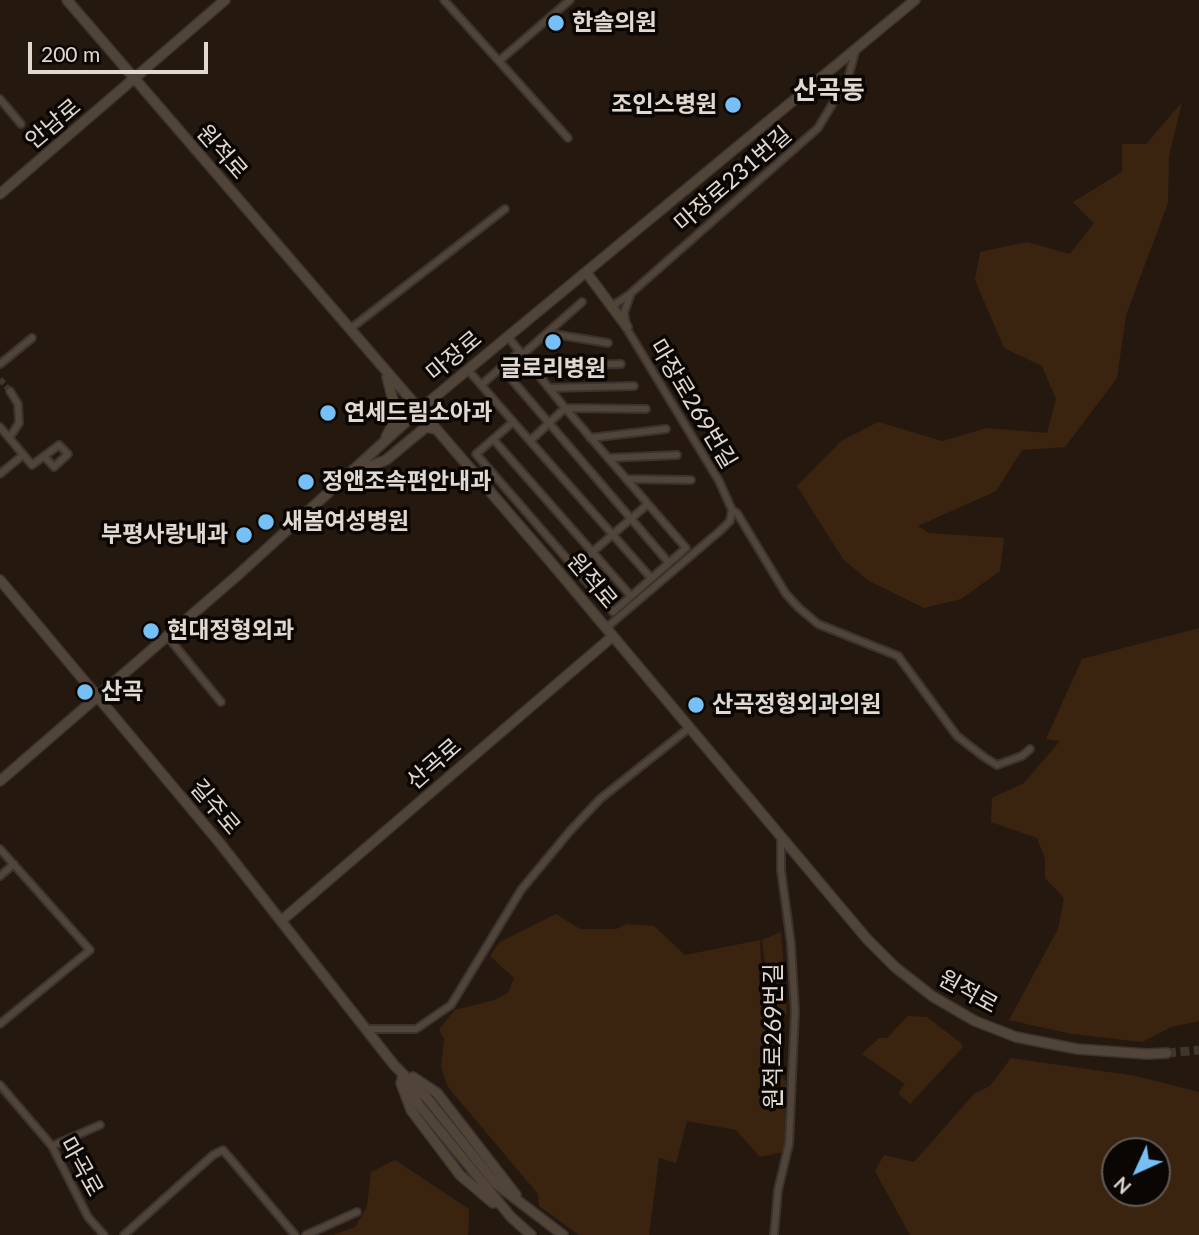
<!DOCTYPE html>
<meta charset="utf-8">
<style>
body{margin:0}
#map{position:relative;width:1199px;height:1235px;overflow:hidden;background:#25190f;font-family:Lato,sans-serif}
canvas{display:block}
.north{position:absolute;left:1101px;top:1137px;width:70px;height:70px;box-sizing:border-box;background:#0a0603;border:2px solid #605a55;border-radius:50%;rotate:225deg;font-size:19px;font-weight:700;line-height:28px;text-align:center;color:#e0d8d1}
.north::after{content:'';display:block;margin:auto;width:24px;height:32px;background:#75c0f6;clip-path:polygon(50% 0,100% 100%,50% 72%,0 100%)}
.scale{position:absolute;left:28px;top:42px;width:180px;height:32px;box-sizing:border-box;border:4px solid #e0d8d1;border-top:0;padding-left:9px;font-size:21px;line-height:24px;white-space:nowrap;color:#e0d8d1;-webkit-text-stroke:5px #0a0603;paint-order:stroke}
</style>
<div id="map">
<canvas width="1199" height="1235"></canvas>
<div class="north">N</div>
<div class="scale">200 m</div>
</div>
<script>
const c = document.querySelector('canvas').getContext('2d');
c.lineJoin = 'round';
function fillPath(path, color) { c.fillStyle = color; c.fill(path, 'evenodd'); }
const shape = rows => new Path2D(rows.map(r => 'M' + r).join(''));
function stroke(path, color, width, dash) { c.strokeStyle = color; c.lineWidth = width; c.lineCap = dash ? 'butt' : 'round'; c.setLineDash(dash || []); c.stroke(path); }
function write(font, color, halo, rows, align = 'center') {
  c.font = font + ' Lato,"Noto Sans KR",sans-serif'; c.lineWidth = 7; c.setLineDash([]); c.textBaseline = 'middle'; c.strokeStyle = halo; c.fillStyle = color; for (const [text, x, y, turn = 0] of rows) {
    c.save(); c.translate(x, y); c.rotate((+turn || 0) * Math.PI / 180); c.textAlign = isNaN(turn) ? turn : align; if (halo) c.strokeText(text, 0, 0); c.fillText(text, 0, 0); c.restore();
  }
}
const green = shape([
 [1182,102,1169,156,1168,203,1126,315,1117,378,1065,447,1022,450,996,491,918,526,929,533,1004,538,1000,571,961,599,924,608,869,581,843,559,797,486,841,441,878,422,942,441,987,428,1047,433,1056,399,1042,366,1004,348,975,280,980,252,1027,242,1070,254,1094,223,1073,202,1122,172,1122,144,1146,144],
 [1199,628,1199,1021,1171,1027,1142,1042,1072,1034,1009,1020,1058,929,1064,898,1045,878,1045,859,1037,838,991,822,992,798,1024,783,1060,741,1046,739,1082,659],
 [556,914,580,929,616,929,627,924,654,926,685,955,760,940,763,1003,774,1028,772,1067,786,1081,784,1152,760,1157,736,1130,687,1121,676,1163,659,1158,649,1235,579,1235,539,1206,538,1194,448,1087,441,1067,444,1039,439,1029,455,1010,494,1000,508,993,514,978,490,956,500,942],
 [781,932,787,1014,772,1017,762,940],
 [908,1016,927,1017,962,1044,962,1048,910,1104,898,1093,905,1084,862,1054,879,1038,887,1038],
 [1011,1058,1136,1076,1199,1092,1199,1235,910,1235,875,1171,884,1155,914,1162,974,1094,990,1086],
 [1115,1151,1157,1151,1157,1193,1115,1193],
 [395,1160,469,1209,468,1235,333,1235,355,1227,367,1207,371,1172]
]);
const streetTunnel = shape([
 [0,379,10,391]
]);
const secondaryTunnel = shape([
 [1167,1053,1199,1050]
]);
const street = shape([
 [444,0,568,138],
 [499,61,570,0],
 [0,99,21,124],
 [612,306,629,295],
 [350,329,505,209],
 [547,333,608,343],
 [522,355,582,302],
 [0,364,32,338],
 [531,366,621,364],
 [501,367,669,563],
 [468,370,530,441,565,408,508,337],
 [481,385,519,352],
 [549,388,634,386],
 [565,408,646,409],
 [513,422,476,454,613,612,686,548,565,408],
 [0,427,32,465,59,445,68,454,54,467,45,457],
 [10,437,19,423,18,404,10,391],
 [590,438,666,429],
 [493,439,631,596],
 [530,441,651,578],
 [608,458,677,455],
 [0,474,23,455],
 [626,479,691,480],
 [732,510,737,513,786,594,799,608,818,624,898,656,957,736,984,757,997,765,1022,756,1030,749],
 [575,567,648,504],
 [606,628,721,530,730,521,732,510,719,481,627,329,624,313,631,293,818,128,848,78,856,49],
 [167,636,221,702],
 [0,849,90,950,0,1024],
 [0,876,14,864],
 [366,1029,416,1029,451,1005,521,890,570,831,600,799,689,728],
 [0,1085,52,1146,88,1217,104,1235],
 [52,1146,100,1125],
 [124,1235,213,1155,223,1150,295,1235],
 [306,1235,357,1212],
 [774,1235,778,1190,789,1144,795,1011,791,944,781,870,781,837]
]);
const secondary = shape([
 [67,0,549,560,867,939,895,967,932,996,975,1021,1016,1037,1077,1049,1147,1054,1167,1053],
 [0,194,225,0],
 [586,272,627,327],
 [386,437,393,424,395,408,387,377],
 [355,472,386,460,426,427,435,429],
 [0,580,219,842,394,1065,427,1098,496,1184,563,1235],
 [0,781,239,574,419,410,915,0],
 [281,921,613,636],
 [413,1077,437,1093,516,1195],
 [402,1078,419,1105,511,1217,531,1235],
 [401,1083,411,1110,460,1175,493,1203]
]);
const markers = [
 [556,23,9,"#75c0f6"],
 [733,105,9,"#75c0f6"],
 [553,342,9,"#75c0f6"],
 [328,413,9,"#75c0f6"],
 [306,482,9,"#75c0f6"],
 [266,522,9,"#75c0f6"],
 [244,535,9,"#75c0f6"],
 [151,631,9,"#75c0f6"],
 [85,692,9,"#75c0f6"],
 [696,705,9,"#75c0f6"]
];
const poiNames = [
 ["한솔의원",572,23],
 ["조인스병원",717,105,"right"],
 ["글로리병원",553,369,"center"],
 ["연세드림소아과",344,413],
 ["정앤조속편안내과",322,482],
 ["새봄여성병원",282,522],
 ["부평사랑내과",228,535,"right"],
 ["현대정형외과",167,631],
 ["산곡",101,692],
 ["산곡정형외과의원",712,705]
];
const streetNames = [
 ["안남로",53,124,-40],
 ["원적로",222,152,49],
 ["마장로231번길",733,179,-41],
 ["마장로",454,356,-40],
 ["마장로269번길",693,404,59],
 ["원적로",592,581,50],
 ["산곡로",434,764,-41],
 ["길주로",215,807,50],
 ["원적로",968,992,29],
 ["원적로269번길",774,1036,-90],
 ["마곡로",81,1167,61]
];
const quarterNames = [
 ["산곡동",829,91]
];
fillPath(green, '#3a2410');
stroke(streetTunnel, '#41362c', 6, [6, 3]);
stroke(secondaryTunnel, '#41362c', 9, [9, 4.5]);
stroke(street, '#3c332f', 10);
stroke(secondary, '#3c332f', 12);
stroke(street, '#514439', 6);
stroke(secondary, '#514439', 9);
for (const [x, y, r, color] of markers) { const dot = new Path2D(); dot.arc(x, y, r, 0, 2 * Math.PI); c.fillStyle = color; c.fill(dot); stroke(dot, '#0a0603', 2.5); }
write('bold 23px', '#e0d8d1', '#0a0603', poiNames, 'left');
write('23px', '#e0d8d1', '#0a0603', streetNames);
write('bold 26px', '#e0d8d1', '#0a0603', quarterNames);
</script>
